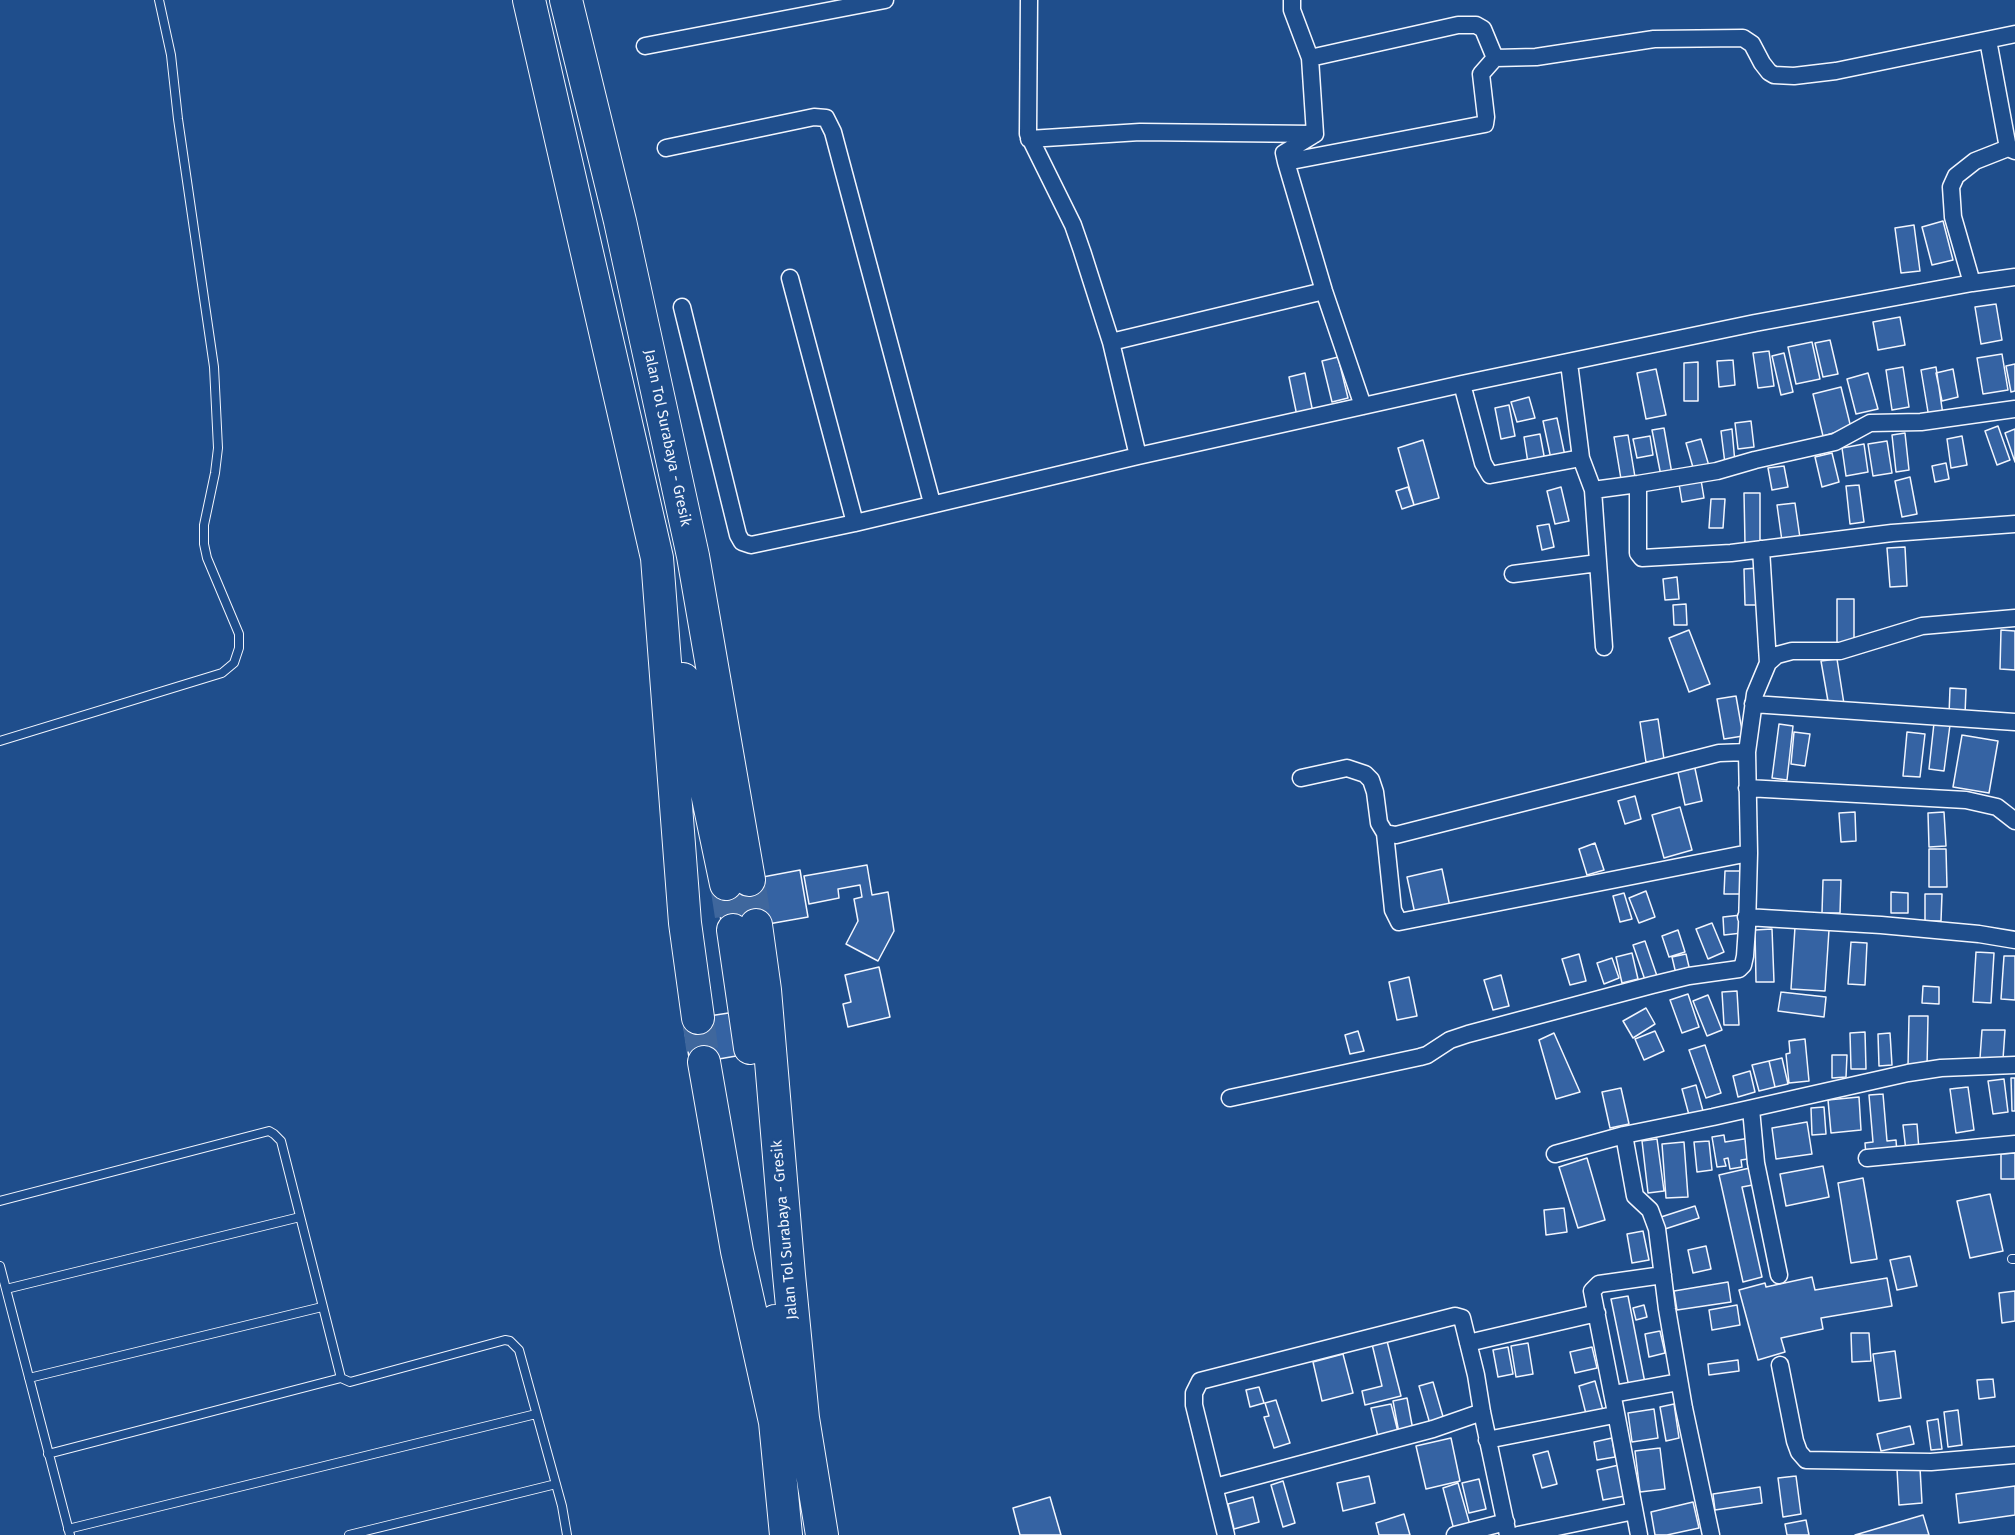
<!DOCTYPE html>
<style>
body{margin:0}
canvas{display:block;background:#1f4e8c}
</style>
<canvas width="2015" height="1535"></canvas>
<script>
const c = document.querySelector('canvas').getContext('2d');
c.lineJoin = 'round';
function fillPath(path, color) { c.fillStyle = color; c.fill(path, 'evenodd'); }
const shape = rows => new Path2D(rows.map(r => 'M' + r).join(''));
function stroke(path, color, width, dash) { c.strokeStyle = color; c.lineWidth = width; c.lineCap = dash ? 'butt' : 'round'; c.setLineDash(dash || []); c.stroke(path); }
function write(font, color, halo, rows, align = 'center') {
  c.font = font + ' "Fira Sans",sans-serif'; c.lineWidth = 4.5; c.setLineDash([]); c.textBaseline = 'middle'; c.strokeStyle = halo; c.fillStyle = color; for (const [text, x, y, turn = 0] of rows) {
    c.save(); c.translate(x, y); c.rotate((+turn || 0) * Math.PI / 180); c.textAlign = isNaN(turn) ? turn : align; if (halo) c.strokeText(text, 0, 0); c.fillText(text, 0, 0); c.restore();
  }
}
const building = shape([
 [1943,221,1953,260,1932,265,1922,227,1943,221],
 [1914,225,1920,271,1901,273,1895,228,1914,225],
 [1996,304,2002,340,1981,344,1975,307,1996,304],
 [1900,317,1905,345,1878,350,1873,322,1900,317],
 [1830,340,1838,374,1823,377,1815,343,1830,340],
 [1812,342,1820,379,1796,384,1788,347,1812,342],
 [1769,351,1774,386,1758,388,1753,353,1769,351],
 [1784,353,1793,392,1781,395,1772,356,1784,353],
 [2002,354,2008,390,1983,394,1977,358,2002,354],
 [1338,357,1348,398,1332,402,1322,361,1338,357],
 [1733,360,1735,385,1719,387,1717,361,1733,360],
 [1698,362,1698,401,1684,401,1684,363,1698,362],
 [2015,364,2015,391,2011,392,2006,366,2015,364],
 [1903,367,1909,407,1892,410,1886,370,1903,367],
 [1936,367,1943,415,1929,418,1921,370,1936,367],
 [1656,369,1666,415,1646,419,1637,373,1656,369],
 [1953,369,1958,397,1942,401,1936,373,1953,369],
 [1305,373,1313,413,1297,416,1289,377,1305,373],
 [1868,373,1878,409,1856,414,1847,379,1868,373],
 [1841,387,1851,428,1823,436,1813,394,1841,387],
 [1529,397,1535,418,1517,422,1511,402,1529,397],
 [1509,405,1515,436,1501,439,1495,408,1509,405],
 [1557,418,1565,456,1551,459,1543,421,1557,418],
 [1751,421,1754,447,1738,449,1735,423,1751,421],
 [1998,426,2010,460,1997,465,1985,431,1998,426],
 [1664,428,1672,474,1661,476,1652,430,1664,428],
 [1732,429,1735,463,1725,464,1721,431,1732,429],
 [2015,429,2015,462,2005,433,2015,429],
 [1905,433,1909,470,1896,472,1892,435,1905,433],
 [1540,434,1545,461,1528,463,1524,437,1540,434],
 [1628,435,1635,477,1621,479,1614,437,1628,435],
 [1650,436,1653,455,1637,458,1633,439,1650,436],
 [1962,436,1967,465,1951,468,1947,439,1962,436],
 [1701,439,1709,466,1694,471,1686,443,1701,439],
 [1423,440,1439,498,1414,505,1398,448,1423,440],
 [1887,441,1892,473,1873,476,1868,444,1887,441],
 [1864,444,1868,472,1846,476,1842,448,1864,444],
 [1832,453,1839,482,1822,487,1815,457,1832,453],
 [1946,463,1949,479,1935,482,1932,466,1946,463],
 [1784,466,1788,487,1772,490,1768,468,1784,466],
 [1910,477,1917,514,1902,517,1895,481,1910,477],
 [1701,480,1704,498,1682,502,1679,484,1701,480],
 [1859,485,1864,522,1850,524,1846,486,1859,485],
 [1408,487,1414,505,1402,509,1396,491,1408,487],
 [1561,487,1569,521,1555,524,1547,491,1561,487],
 [1744,493,1760,493,1760,544,1745,544,1744,493],
 [1711,499,1725,499,1723,528,1709,528,1711,499],
 [1795,503,1800,538,1782,541,1777,505,1795,503],
 [1549,524,1554,547,1542,550,1537,526,1549,524],
 [1905,547,1907,586,1890,587,1887,548,1905,547],
 [1758,568,1758,605,1745,605,1744,569,1758,568],
 [1677,577,1679,599,1665,600,1663,579,1677,577],
 [1837,599,1854,599,1854,645,1837,645,1837,599],
 [1686,604,1687,625,1674,625,1673,605,1686,604],
 [1689,630,1710,684,1689,692,1669,638,1689,630],
 [2001,630,2015,631,2015,670,2000,669,2001,630],
 [1837,659,1844,704,1829,707,1821,661,1837,659],
 [1950,688,1966,689,1965,715,1949,715,1950,688],
 [1736,696,1743,736,1724,739,1717,699,1736,696],
 [1658,719,1664,759,1646,762,1640,722,1658,719],
 [1934,723,1950,725,1944,771,1929,769,1934,723],
 [1779,724,1793,726,1787,780,1772,778,1779,724],
 [1794,732,1810,734,1805,766,1791,764,1794,732],
 [1907,732,1925,734,1920,777,1903,776,1907,732],
 [1962,735,1998,741,1989,793,1953,787,1962,735],
 [1694,764,1702,801,1685,805,1677,768,1694,764],
 [1635,796,1641,819,1625,824,1618,801,1635,796],
 [1680,807,1692,850,1664,858,1652,815,1680,807],
 [1855,812,1856,841,1841,842,1839,813,1855,812],
 [1944,812,1946,846,1929,847,1928,813,1944,812],
 [1595,843,1604,870,1587,875,1579,849,1595,843],
 [1929,849,1946,849,1947,887,1929,887,1929,849],
 [867,865,872,895,888,892,894,931,878,961,846,944,858,921,854,899,862,897,860,885,838,889,839,898,809,904,804,876,867,865],
 [1442,869,1450,907,1415,914,1407,877,1442,869],
 [800,870,808,917,723,932,715,886,800,870],
 [1725,871,1741,871,1740,894,1724,894,1725,871],
 [1823,880,1841,880,1840,913,1822,913,1823,880],
 [1646,891,1655,917,1639,923,1629,898,1646,891],
 [1891,892,1908,893,1908,913,1891,913,1891,892],
 [1624,893,1632,919,1620,922,1613,896,1624,893],
 [1925,894,1942,894,1941,921,1925,921,1925,894],
 [1741,915,1742,933,1724,935,1723,917,1741,915],
 [1712,923,1724,952,1708,959,1696,929,1712,923],
 [1795,927,1829,930,1825,991,1791,989,1795,927],
 [1772,929,1774,982,1756,982,1755,930,1772,929],
 [1678,930,1685,952,1669,957,1662,936,1678,930],
 [1645,941,1657,976,1645,980,1633,945,1645,941],
 [1851,942,1867,943,1865,985,1848,984,1851,942],
 [1976,952,1994,953,1991,1003,1973,1002,1976,952],
 [1632,953,1638,979,1622,983,1616,957,1632,953],
 [1579,954,1586,981,1570,985,1562,959,1579,954],
 [1686,954,1690,971,1676,974,1672,957,1686,954],
 [2004,956,2015,956,2015,1000,2001,999,2004,956],
 [1612,958,1619,978,1604,984,1597,963,1612,958],
 [879,967,890,1017,848,1027,843,1004,851,1002,845,975,879,967],
 [1501,975,1509,1006,1493,1010,1484,980,1501,975],
 [1409,977,1417,1016,1397,1020,1389,982,1409,977],
 [1923,986,1939,987,1939,1004,1922,1003,1923,986],
 [1737,991,1739,1025,1724,1025,1722,992,1737,991],
 [1781,992,1826,997,1824,1017,1778,1011,1781,992],
 [1688,994,1699,1027,1682,1033,1670,1000,1688,994],
 [1708,995,1722,1030,1707,1036,1693,1001,1708,995],
 [1646,1008,1655,1024,1633,1038,1623,1021,1646,1008],
 [735,1012,742,1055,690,1064,683,1020,735,1012],
 [1909,1016,1928,1016,1927,1067,1908,1067,1909,1016],
 [1982,1030,2005,1030,2003,1059,1980,1058,1982,1030],
 [1358,1031,1364,1051,1350,1054,1345,1035,1358,1031],
 [1655,1031,1664,1051,1644,1060,1635,1039,1655,1031],
 [1865,1032,1866,1069,1851,1069,1850,1033,1865,1032],
 [1554,1033,1580,1092,1556,1099,1539,1040,1554,1033],
 [1890,1033,1892,1065,1879,1066,1878,1034,1890,1033],
 [1805,1039,1809,1081,1789,1083,1786,1054,1790,1053,1789,1041,1805,1039],
 [1705,1045,1721,1093,1706,1098,1689,1050,1705,1045],
 [1832,1055,1847,1055,1846,1077,1832,1078,1832,1055],
 [1782,1058,1788,1084,1775,1087,1769,1061,1782,1058],
 [1769,1061,1775,1087,1759,1091,1752,1065,1769,1061],
 [1750,1071,1755,1092,1738,1097,1733,1076,1750,1071],
 [2011,1078,2015,1078,2015,1111,2012,1111,2011,1078],
 [2004,1079,2008,1112,1993,1114,1988,1081,2004,1079],
 [1696,1085,1703,1111,1689,1115,1682,1089,1696,1085],
 [1968,1087,1974,1130,1956,1133,1950,1089,1968,1087],
 [1621,1088,1629,1124,1610,1128,1602,1092,1621,1088],
 [1883,1094,1887,1141,1896,1140,1897,1153,1866,1156,1865,1143,1873,1142,1869,1095,1883,1094],
 [1859,1097,1861,1130,1831,1133,1828,1100,1859,1097],
 [1824,1107,1826,1134,1812,1135,1811,1108,1824,1107],
 [1807,1122,1812,1154,1776,1159,1772,1128,1807,1122],
 [1917,1124,1919,1150,1906,1151,1903,1125,1917,1124],
 [1724,1135,1725,1142,1750,1138,1754,1158,1741,1160,1742,1167,1730,1169,1728,1158,1724,1159,1726,1166,1717,1167,1712,1137,1724,1135],
 [1657,1139,1664,1191,1648,1193,1642,1141,1657,1139],
 [1709,1141,1712,1170,1697,1172,1694,1142,1709,1141],
 [1684,1142,1688,1197,1666,1198,1662,1144,1684,1142],
 [2015,1153,2015,1179,2001,1179,2001,1154,2015,1153],
 [1587,1158,1605,1220,1578,1228,1559,1167,1587,1158],
 [1823,1166,1829,1197,1786,1206,1780,1174,1823,1166],
 [1754,1167,1758,1184,1742,1187,1762,1277,1743,1282,1719,1175,1754,1167],
 [1863,1178,1877,1259,1851,1263,1838,1183,1863,1178],
 [1990,1194,2003,1251,1970,1258,1957,1201,1990,1194],
 [1695,1206,1699,1218,1665,1229,1661,1217,1695,1206],
 [1564,1208,1567,1232,1546,1235,1544,1210,1564,1208],
 [1643,1231,1649,1260,1632,1263,1627,1234,1643,1231],
 [1706,1246,1711,1269,1693,1273,1688,1250,1706,1246],
 [1910,1256,1917,1286,1897,1290,1890,1260,1910,1256],
 [1812,1277,1815,1290,1887,1278,1892,1306,1821,1318,1823,1329,1781,1338,1785,1352,1758,1360,1739,1290,1765,1283,1766,1287,1812,1277],
 [1728,1282,1731,1302,1677,1310,1674,1291,1728,1282],
 [2015,1291,2015,1321,2002,1323,1999,1293,2015,1291],
 [1628,1296,1645,1383,1629,1387,1611,1299,1628,1296],
 [1644,1305,1647,1317,1636,1320,1633,1308,1644,1305],
 [1737,1305,1740,1325,1712,1330,1709,1310,1737,1305],
 [1660,1331,1665,1353,1649,1357,1645,1334,1660,1331],
 [1851,1333,1869,1333,1871,1361,1852,1362,1851,1333],
 [1387,1341,1401,1396,1365,1405,1362,1391,1382,1386,1372,1344,1387,1341],
 [1528,1343,1533,1374,1516,1377,1511,1346,1528,1343],
 [1508,1347,1513,1374,1498,1377,1493,1350,1508,1347],
 [1592,1347,1597,1368,1575,1373,1570,1352,1592,1347],
 [1895,1351,1901,1398,1879,1401,1873,1354,1895,1351],
 [1343,1354,1353,1393,1322,1401,1313,1362,1343,1354],
 [1738,1360,1739,1371,1709,1375,1708,1364,1738,1360],
 [1993,1379,1995,1397,1979,1399,1977,1380,1993,1379],
 [1595,1381,1604,1414,1587,1418,1579,1386,1595,1381],
 [1433,1382,1444,1420,1430,1424,1419,1386,1433,1382],
 [1259,1387,1264,1403,1250,1407,1246,1390,1259,1387],
 [1407,1398,1413,1430,1399,1433,1393,1401,1407,1398],
 [1276,1400,1290,1443,1274,1448,1264,1417,1269,1416,1265,1403,1276,1400],
 [1391,1404,1399,1436,1379,1441,1371,1408,1391,1404],
 [1674,1404,1679,1438,1666,1441,1660,1407,1674,1404],
 [1654,1409,1658,1438,1632,1442,1628,1413,1654,1409],
 [1958,1410,1962,1445,1948,1447,1944,1412,1958,1410],
 [1938,1419,1942,1449,1931,1450,1927,1421,1938,1419],
 [1910,1426,1914,1444,1881,1451,1877,1434,1910,1426],
 [1451,1438,1460,1481,1426,1489,1416,1446,1451,1438],
 [1612,1438,1615,1457,1597,1460,1594,1442,1612,1438],
 [1660,1448,1665,1489,1640,1492,1635,1451,1660,1448],
 [1548,1451,1557,1484,1542,1488,1533,1455,1548,1451],
 [1623,1464,1630,1495,1603,1500,1597,1470,1623,1464],
 [1920,1468,1922,1503,1899,1505,1897,1469,1920,1468],
 [1369,1476,1375,1503,1343,1511,1337,1483,1369,1476],
 [1796,1476,1801,1514,1783,1517,1778,1478,1796,1476],
 [1479,1479,1486,1509,1469,1513,1462,1483,1479,1479],
 [1283,1481,1295,1523,1283,1527,1271,1485,1283,1481],
 [1458,1483,1470,1525,1454,1530,1443,1488,1458,1483],
 [2015,1486,2015,1515,1959,1523,1956,1494,2015,1486],
 [1760,1487,1762,1503,1715,1510,1713,1494,1760,1487],
 [1050,1497,1061,1535,1020,1535,1013,1508,1050,1497],
 [1253,1497,1259,1522,1234,1529,1228,1504,1253,1497],
 [1693,1502,1699,1528,1667,1535,1655,1535,1651,1512,1693,1502],
 [1404,1514,1410,1535,1379,1535,1376,1523,1404,1514],
 [1923,1515,1929,1535,1855,1535,1923,1515],
 [1806,1520,1809,1535,1787,1535,1785,1524,1806,1520]
]);
const motorwayTunnel = shape([
 [749,880,756,925],
 [726,884,733,930],
 [698,1018,704,1062]
]);
const service = shape([
 [0,741,222,673,234,663,239,648,239,634,207,558,204,544,204,525,215,473,218,448,214,367,178,119,171,55,159,0],
 [0,1201,269,1131,274,1134,281,1141,341,1378,350,1382,505,1340,510,1341,519,1350,562,1506,567,1535],
 [2012,1259,2015,1259],
 [0,1266,70,1535],
 [6,1289,300,1217],
 [29,1378,322,1307],
 [48,1454,341,1378],
 [68,1529,536,1414],
 [349,1535,556,1484]
]);
const minor = shape([
 [1029,0,1028,134,1073,225,1082,251,1111,342,1138,456],
 [1292,0,1292,10,1310,58,1315,134],
 [1988,40,2008,148],
 [645,46,885,0],
 [1310,58,1458,25,1476,25,1483,29,1495,58],
 [1315,134,1284,153,1286,162,1485,124,1486,117,1481,74,1495,58,1536,57,1654,39,1743,38,1752,44,1762,63,1769,72,1774,75,1794,76,1836,71,2015,34],
 [1029,139,1140,132,1315,134],
 [666,148,814,117,826,118,833,132,932,503],
 [1286,162,1324,291,1363,406],
 [790,278,855,523],
 [1972,283,1953,217,1951,187,1956,176,1975,161,2008,148,2015,151],
 [682,307,738,535,742,542,751,545,855,523,1138,456,1462,384,1755,323,1972,283,2015,277],
 [1111,342,1324,291],
 [1569,363,1581,458,1593,490,1604,647],
 [1462,384,1483,463,1490,475,1581,458],
 [1638,484,1638,553,1642,558,1731,553,1892,533,2015,524],
 [1593,490,1638,484,1717,471,1755,460,1835,442,1870,423,1921,422,2015,409],
 [1761,549,1768,663],
 [1513,574,1598,563],
 [1753,704,2015,722],
 [1301,778,1347,768,1365,774,1371,780,1375,792,1379,823,1385,833,1396,835,1719,753,1747,752],
 [1747,788,1966,800,1997,807,2015,821],
 [1385,833,1393,910,1399,922,1749,853],
 [1746,917,1881,925,1979,934,2015,940],
 [1230,1098,1420,1057,1427,1055,1450,1040,1468,1034,1652,985,1689,976,1739,969,1743,965,1745,956,1747,927,1749,853,1747,752,1755,694,1768,663,1777,655,1792,651,1840,651,1922,626,2015,618],
 [1751,1109,1756,1163,1779,1275],
 [1624,1135,1635,1196,1650,1210,1657,1229,1667,1309,1684,1408,1711,1535],
 [1555,1154,1624,1135,1713,1117,1908,1073,1941,1068,2015,1065],
 [1867,1158,2015,1144],
 [1468,1343,1597,1313],
 [1780,1365,1795,1441,1799,1452,1806,1460,1931,1462,2015,1455],
 [1613,1394,1679,1382],
 [1616,1413,1639,1535],
 [1487,1440,1614,1415,1616,1413,1592,1291,1599,1284,1663,1275],
 [1215,1487,1433,1429,1482,1412],
 [1226,1535,1194,1405,1194,1393,1200,1381,1455,1316,1462,1318,1476,1375,1482,1412,1508,1535],
 [1455,1535,1506,1522],
 [1518,1535,1634,1511]
]);
const motorway = shape([
 [529,0,657,558,685,923,698,1018],
 [566,0,620,221,693,556,749,880],
 [683,679,726,884],
 [756,925,765,990,789,1275,803,1418,822,1535],
 [733,930,750,1048],
 [704,1062,737,1251,775,1422,786,1535],
 [775,1321,775,1422]
]);
const streetNames = [
 ["Jalan Tol Surabaya - Gresik",667,438,78],
 ["Jalan Tol Surabaya - Gresik",785,1230,-95]
];
fillPath(building, '#3563a3');
stroke(building, '#f2f6ff', 1.5);
stroke(motorwayTunnel, '#3f679d', 32, [32, 16]);
stroke(service, '#f2f6ff', 10);
stroke(minor, '#f2f6ff', 19);
stroke(motorway, '#f2f6ff', 34);
stroke(service, '#1f4e8c', 8);
stroke(minor, '#1f4e8c', 16);
stroke(motorway, '#1f4e8c', 32);
write('15px', '#f2f6ff', '#1f4e8c', streetNames);
</script>
